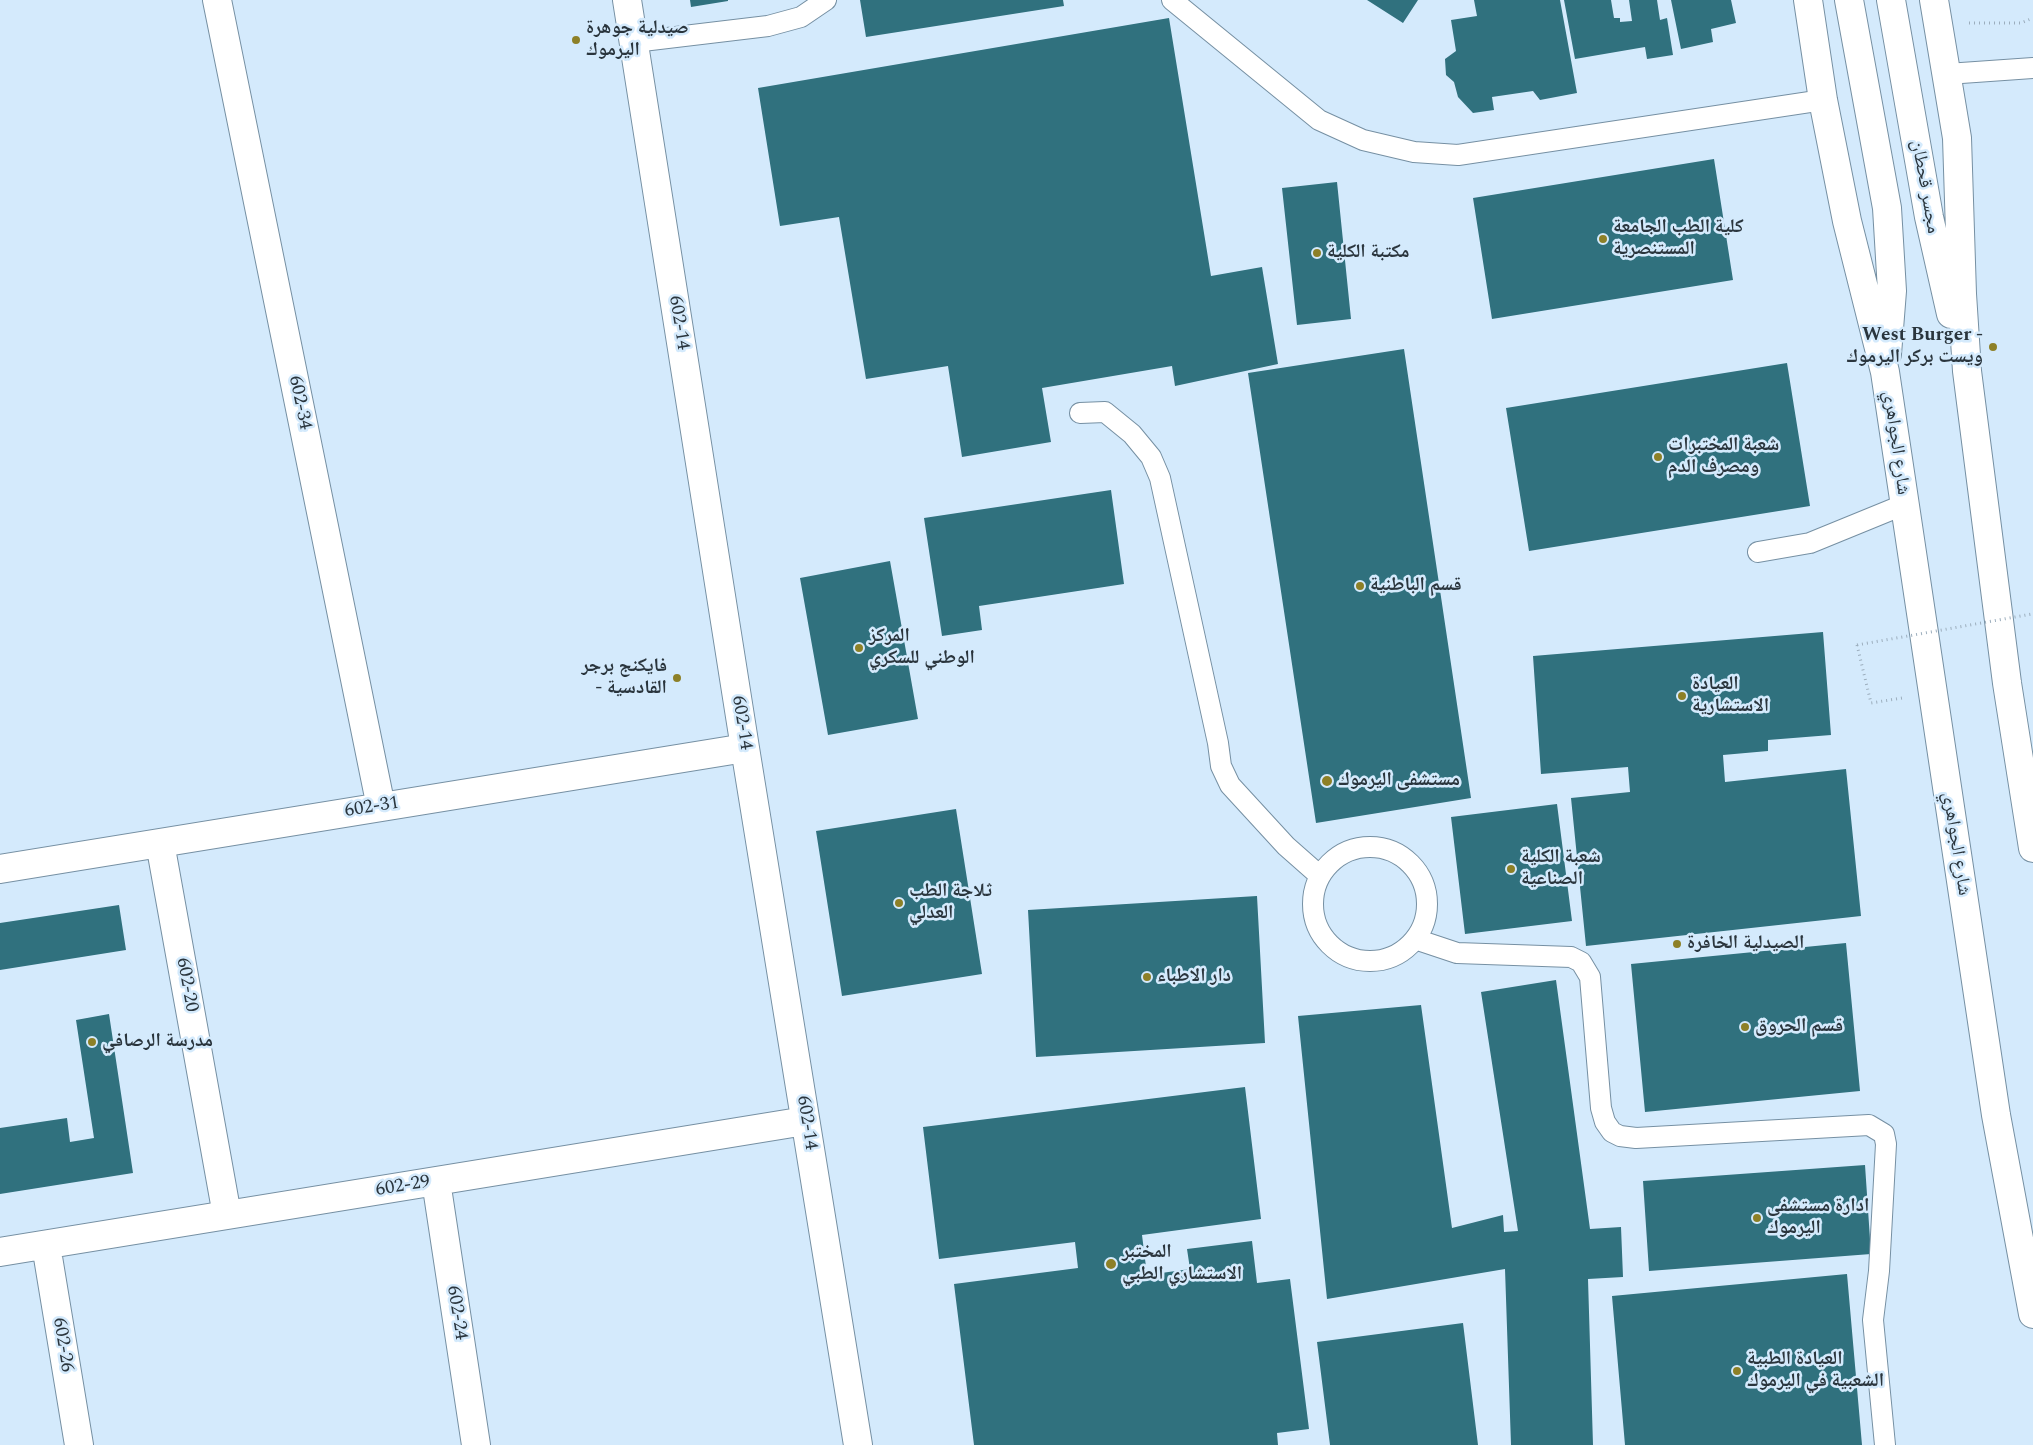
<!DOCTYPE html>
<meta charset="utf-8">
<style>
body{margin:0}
canvas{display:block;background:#d4eafc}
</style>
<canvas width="2033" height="1445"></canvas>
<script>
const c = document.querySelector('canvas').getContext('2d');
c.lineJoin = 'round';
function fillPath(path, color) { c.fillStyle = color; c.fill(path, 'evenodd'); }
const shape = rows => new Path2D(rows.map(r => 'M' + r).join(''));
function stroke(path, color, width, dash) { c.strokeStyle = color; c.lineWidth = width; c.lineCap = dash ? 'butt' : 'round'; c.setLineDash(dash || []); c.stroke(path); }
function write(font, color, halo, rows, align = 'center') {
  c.font = font + ' Spectral,"Noto Naskh Arabic",serif'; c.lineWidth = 5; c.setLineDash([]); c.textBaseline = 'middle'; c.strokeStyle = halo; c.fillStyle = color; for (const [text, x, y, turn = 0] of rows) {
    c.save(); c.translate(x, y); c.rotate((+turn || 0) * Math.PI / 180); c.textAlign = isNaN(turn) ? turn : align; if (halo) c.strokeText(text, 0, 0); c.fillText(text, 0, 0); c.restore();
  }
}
const building = shape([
 [690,0,728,0,728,1,691,7],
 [860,0,1063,0,1064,6,866,37],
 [1367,0,1418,0,1403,23],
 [1474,0,1560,0,1577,93,1540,100,1533,91,1492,97,1494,110,1473,113,1458,97,1454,82,1446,75,1445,59,1456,51,1451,20,1477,16],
 [1564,0,1611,0,1614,18,1620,18,1620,22,1632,21,1629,0,1657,0,1660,20,1667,18,1673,55,1647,59,1645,47,1575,59],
 [1671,0,1731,0,1736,23,1711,29,1713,42,1681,49],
 [1169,18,1211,276,1262,267,1278,364,1175,386,1172,366,1042,388,1051,442,962,457,948,366,866,379,839,217,780,226,758,88],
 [1714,159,1733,280,1492,319,1473,198],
 [1337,182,1351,319,1297,325,1282,188],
 [1404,349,1471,798,1316,823,1248,373],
 [1787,363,1810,506,1529,551,1506,408],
 [1111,490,1124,584,979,606,982,630,942,636,924,518],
 [890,561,918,719,828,735,800,578],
 [1823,632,1831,735,1768,740,1768,751,1723,755,1725,782,1846,769,1861,916,1586,946,1571,798,1630,792,1628,767,1541,774,1533,656],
 [1557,804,1572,921,1465,934,1451,817],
 [956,809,982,974,842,996,816,831],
 [1257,896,1265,1043,1036,1057,1028,910],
 [119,905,126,950,0,970,0,923],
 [1846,943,1860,1091,1645,1112,1631,964],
 [1556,980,1590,1229,1621,1227,1623,1277,1588,1279,1593,1445,1511,1445,1505,1269,1327,1299,1298,1016,1421,1005,1452,1228,1503,1215,1504,1232,1518,1231,1481,992],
 [109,1014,133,1173,0,1194,0,1128,67,1118,70,1142,94,1138,76,1020],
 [1245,1087,1261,1219,1142,1235,1147,1275,1190,1269,1187,1249,1252,1241,1257,1283,1290,1279,1309,1429,1277,1433,1278,1445,974,1445,954,1284,1078,1268,1075,1242,939,1259,923,1127],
 [1865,1165,1871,1254,1649,1271,1643,1181],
 [1847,1274,1862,1445,1625,1445,1612,1296],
 [1463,1323,1478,1445,1330,1445,1317,1342]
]);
const path = shape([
 [1969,23,2021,23,2033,18],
 [1857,645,1871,703,1902,698]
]);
const lane = shape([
 [1172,0,1319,120,1363,140,1414,152,1458,155,1823,100],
 [634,42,768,26,801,17,826,0],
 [1947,74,2033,68],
 [1080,413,1105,412,1132,434,1151,457,1160,478,1218,743,1221,766,1230,785,1286,846,1320,876],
 [1758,552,1810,543,1903,505],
 '1313 904a57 57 0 1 1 114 0a57 57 0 1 1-114 0Z',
 [1415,939,1457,953,1571,957,1581,962,1590,977,1601,1108,1605,1122,1612,1132,1620,1136,1636,1138,1869,1125,1884,1134,1886,1144,1879,1271,1873,1320,1885,1445]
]);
const street = shape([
 [217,0,381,807],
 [627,0,745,748,858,1445],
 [160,843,227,1215],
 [0,869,745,748],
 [436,1181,476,1445],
 [46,1245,79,1445],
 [0,1252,805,1121]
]);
const primary = shape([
 [1808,0,1823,100,1847,221,1885,372,1996,1115,2033,1314],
 [1849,0,1887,208,1892,291,1887,354],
 [1891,0,1929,217,1951,314],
 [1934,0,1957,138,1962,294,1967,371,2007,683,2033,848]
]);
const pathBridge = shape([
 [1857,645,2032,614]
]);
const markers = [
 [576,40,5,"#8d8027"],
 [1603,239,5,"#8d8027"],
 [1317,253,5,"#8d8027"],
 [1993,347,5,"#8d8027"],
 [1658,457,5,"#8d8027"],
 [1360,586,5,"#8d8027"],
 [859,648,5,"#8d8027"],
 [677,678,5,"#8d8027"],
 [1682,696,5,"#8d8027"],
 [1327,781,6,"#8d8027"],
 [1511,869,5,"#8d8027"],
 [899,903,5,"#8d8027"],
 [1677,944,5,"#8d8027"],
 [1147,977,5,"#8d8027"],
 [1745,1027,5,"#8d8027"],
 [92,1042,5,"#8d8027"],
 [1757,1218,5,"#8d8027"],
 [1111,1264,6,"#8d8027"],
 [1737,1371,5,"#8d8027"]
];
const poiNames = [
 ["صيدلية جوهرة",586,29],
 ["اليرموك",586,51],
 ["كلية الطب الجامعة",1613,228],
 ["المستنصرية",1613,250],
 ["مكتبة الكلية",1327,253],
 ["West Burger -",1983,336,"right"],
 ["ويست بركر اليرموك",1983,358,"right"],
 ["شعبة المختبرات",1668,446],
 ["ومصرف الدم",1668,468],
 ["قسم الباطنية",1370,586],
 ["المركز",869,637],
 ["الوطني للسكري",869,659],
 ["فايكنج برجر",667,667,"right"],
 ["- القادسية",667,689,"right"],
 ["العيادة",1692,685],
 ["الاستشارية",1692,707],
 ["مستشفى اليرموك",1338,781],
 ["شعبة الكلية",1521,858],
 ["الصناعية",1521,880],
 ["ثلاجة الطب",909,892],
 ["العدلي",909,914],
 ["الصيدلية الخافرة",1687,944],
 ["دار الاطباء",1157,977],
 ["قسم الحروق",1755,1027],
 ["مدرسة الرصافي",102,1042],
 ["ادارة مستشفى",1767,1207],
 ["اليرموك",1767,1229],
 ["المختبر",1122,1253],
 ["الاستشاري الطبي",1122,1275],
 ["العيادة الطبية",1747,1360],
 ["الشعبية في اليرموك",1747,1382]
];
const streetNames = [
 ["مجسر قحطان",1924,187,80],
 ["602-14",678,323,81],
 ["602-34",299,403,78],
 ["شارع الجواهري",1895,443,82],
 ["602-14",741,723,81],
 ["602-31",372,808,-9],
 ["شارع الجواهري",1955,844,81],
 ["602-20",186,985,80],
 ["602-14",806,1123,81],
 ["602-29",403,1187,-9],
 ["602-24",456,1313,81],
 ["602-26",62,1345,81]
];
fillPath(building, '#30717e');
stroke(lane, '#7690a3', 22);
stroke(street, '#7690a3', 30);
stroke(primary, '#7690a3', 30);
stroke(path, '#9caebd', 3, [1, 4]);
stroke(lane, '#fff', 20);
stroke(street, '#fff', 28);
stroke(primary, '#fff', 28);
stroke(pathBridge, '#9caebd', 3, [1, 4]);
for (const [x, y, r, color] of markers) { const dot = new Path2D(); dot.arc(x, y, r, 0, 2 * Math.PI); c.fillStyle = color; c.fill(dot); stroke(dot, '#d4eafc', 2); }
write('bold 19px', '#2a353d', '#d4eafc', poiNames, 'left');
write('19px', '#2a353d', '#d4eafc', streetNames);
</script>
